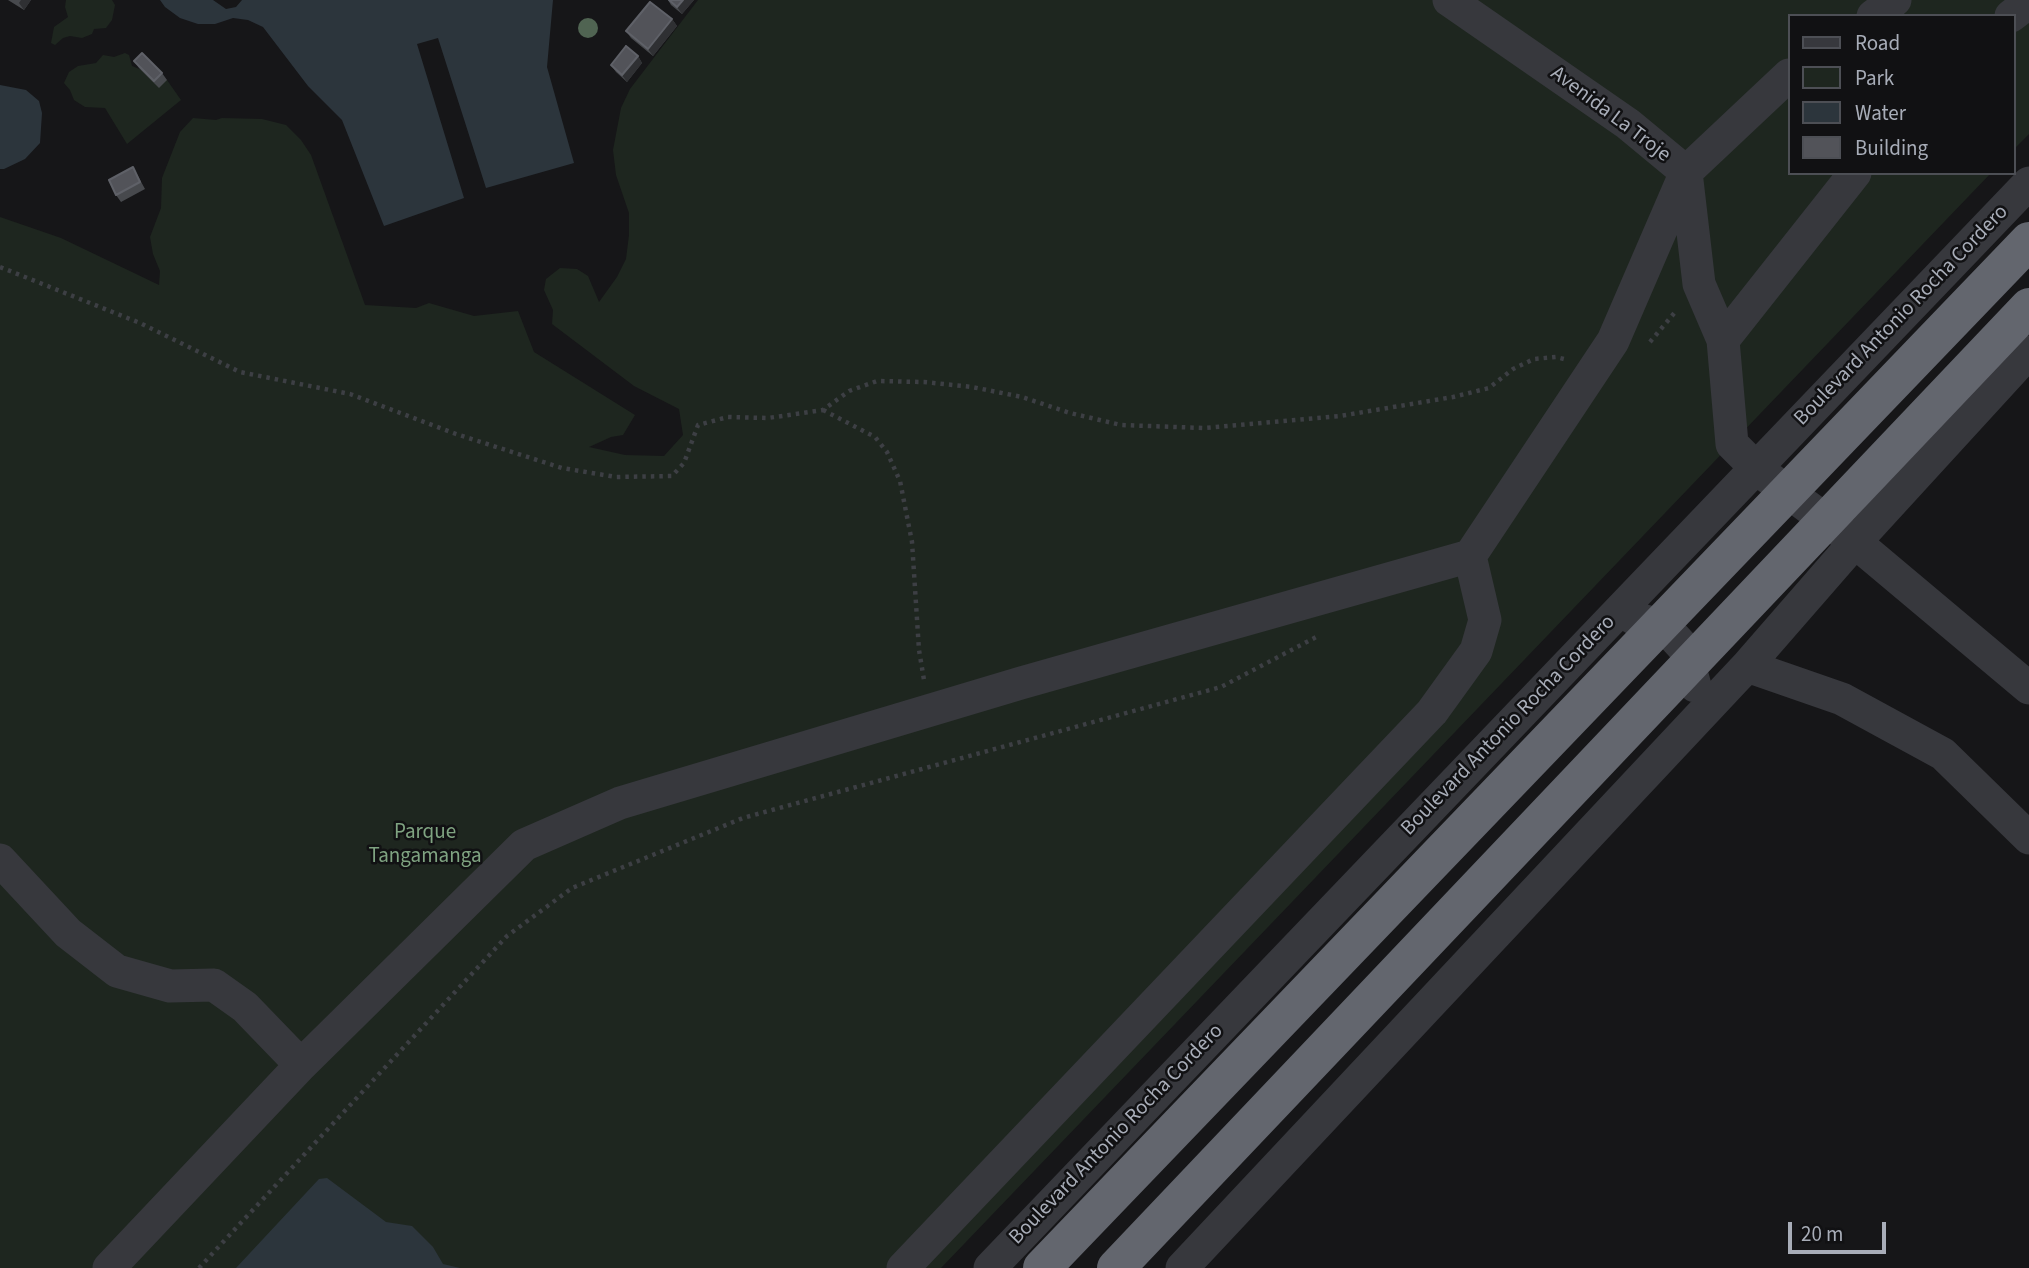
<!DOCTYPE html>
<style>
body{margin:0}
#map{position:relative;width:2029px;height:1268px;overflow:hidden;background:#161618;font-family:"Source Sans 3",sans-serif}
canvas{display:block}
.legend{position:absolute;left:1788px;top:14px;width:228px;height:161px;box-sizing:border-box;background:#111113;border:2px solid #4d4f55;margin:0;padding:9px 12px;list-style:none;font-size:21px;color:#a8adb8}
.legend li{display:flex;align-items:center;gap:14px;height:35px}
.legend b{width:35px;border:2px solid #4d4f55}
.scale{position:absolute;left:1788px;top:1222px;width:98px;height:32px;box-sizing:border-box;border:4px solid #a8adb8;border-top:0;padding-left:9px;font-size:21px;line-height:24px;white-space:nowrap;color:#a8adb8;-webkit-text-stroke:5px #111113;paint-order:stroke}
</style>
<div id="map">
<canvas width="2029" height="1268"></canvas>
<ul class="legend">
<li><b style="height:9px;background:#37383d"></b>Road</li>
<li><b style="height:19px;background:#1e261f"></b>Park</li>
<li><b style="height:19px;background:#2c353c"></b>Water</li>
<li><b style="height:19px;background:#525359"></b>Building</li>
</ul>
<div class="scale">20 m</div>
</div>
<script>
const c = document.querySelector('canvas').getContext('2d');
c.lineJoin = 'round';
function fillPath(path, color) { c.fillStyle = color; c.fill(path, 'evenodd'); }
const shape = rows => new Path2D(rows.map(r => 'M' + r).join(''));
function stroke(path, color, width, dash) { c.strokeStyle = color; c.lineWidth = width; c.lineCap = dash ? 'butt' : 'round'; c.setLineDash(dash || []); c.stroke(path); }
function write(font, color, halo, rows, align = 'center') {
  c.font = font + ' "Source Sans 3",sans-serif'; c.lineWidth = 5; c.setLineDash([]); c.textBaseline = 'middle'; c.strokeStyle = halo; c.fillStyle = color; for (const [text, x, y, turn = 0] of rows) {
    c.save(); c.translate(x, y); c.rotate((+turn || 0) * Math.PI / 180); c.textAlign = isNaN(turn) ? turn : align; if (halo) c.strokeText(text, 0, 0); c.fillText(text, 0, 0); c.restore();
  }
}
const green = shape([
 [66,0,112,0,115,5,112,20,106,28,94,29,92,34,82,38,70,36,63,38,55,45,51,43,54,27,68,17,65,7],
 [698,0,2029,0,2029,134,2013,150,2013,16,1789,16,1789,173,1991,173,941,1268,0,1268,0,217,61,238,159,285,160,271,153,254,150,237,161,208,162,178,180,132,193,118,216,120,222,118,262,119,286,125,301,140,311,155,365,305,416,308,429,303,474,316,518,311,534,352,635,415,623,435,611,437,589,447,625,455,664,456,683,435,679,409,634,386,552,324,553,310,544,290,546,279,560,268,577,269,588,276,599,302,617,277,626,259,629,235,629,213,616,175,613,150,621,108,630,89],
 [125,53,129,55,132,66,167,80,181,100,127,144,105,108,85,107,74,100,70,90,64,83,69,72,78,66,96,63,103,55,114,57]
]);
const water = shape([
 [160,0,213,0,226,9,236,7,242,0,553,0,547,67,574,163,486,188,438,38,417,44,464,198,384,226,342,120,308,86,263,27,248,20,233,18,215,24,198,24,180,18,165,7],
 [0,85,26,90,39,101,42,113,40,143,25,159,4,169,0,169],
 [327,1178,386,1222,412,1226,433,1247,443,1264,460,1268,236,1268,319,1179]
]);
const path = shape([
 [0,267,140,323,240,372,350,394,456,434,562,468,616,477,672,476,684,463,698,425,728,417,768,418,823,410,849,391,877,381,924,382,972,387,1022,397,1070,413,1121,425,1204,428,1340,416,1453,397,1489,388,1513,369,1534,359,1556,357,1564,359],
 [1650,342,1676,311],
 [823,410,875,437,887,452,900,481,912,542,919,650,924,680],
 [199,1268,507,936,572,888,743,818,1221,687,1320,635]
]);
const minor = shape([
 [1449,0,1628,124,1686,172,1699,284,1723,340,1732,444,1757,469,1855,542,2029,688],
 [1873,16,1895,0],
 [2011,16,2029,2],
 [1723,340,1855,173],
 [1633,618,1649,622,1674,637,1685,649,1695,686],
 [1747,666,1842,699,1943,754,2029,838],
 [0,860,68,933,117,971,170,986,214,985,245,1007,301,1065],
 [109,1268,301,1065,524,845,620,803,1021,683,1470,556,1613,341,1686,172,1789,75],
 [903,1268,1432,712,1476,651,1485,620,1470,556],
 [990,1268,2029,183],
 [1182,1268,1747,666,1855,542,2029,352]
]);
const highwayBridge = shape([
 [1042,1268,2029,241],
 [1116,1268,2029,307]
]);
const trees = [
 [588,28]
];
const wall = shape([
 [8,0,31,0,24,10],
 [668,0,694,0,682,14,671,5],
 [672,19,677,26,653,56,631,38,626,31],
 [638,56,642,63,627,82,616,72,611,65],
 [134,61,162,73,167,80,159,88,139,68],
 [133,167,145,189,121,202,116,195]
]);
const shadedWall = shape([
 [21,0,31,0,24,10,19,3],
 [683,0,694,0,682,14,677,7],
 [672,19,677,26,653,56,648,49],
 [638,56,642,63,627,82,622,75]
]);
const building = shape([
 [669,0,683,0,677,7,669,0],
 [650,2,672,19,648,49,626,31,650,2],
 [626,46,638,56,622,75,611,65,626,46],
 [142,53,162,73,154,81,134,61,142,53],
 [133,167,140,182,116,195,109,180,133,167]
]);
const streetNames = [
 ["Avenida La Troje",1610,115,37],
 ["Boulevard Antonio Rocha Cordero",1902,316,-46],
 ["Boulevard Antonio Rocha Cordero",1509,726,-46],
 ["Boulevard Antonio Rocha Cordero",1117,1135,-46]
];
const parkNames = [
 ["Parque",425,833],
 ["Tangamanga",425,857]
];
fillPath(green, '#1e261f');
fillPath(water, '#2c353c');
stroke(path, '#3d3f44', 4.5, [3.5, 5]);
stroke(minor, '#37383d', 33);
stroke(highwayBridge, '#63666e', 38);
c.fillStyle = '#506452';
for (const [x, y] of trees) { c.beginPath(); c.arc(x, y, 10, 0, 2 * Math.PI); c.fill(); }
fillPath(wall, '#47494d');
fillPath(shadedWall, '#2f3033');
fillPath(building, '#525359');
stroke(building, '#5f6168', 2);
write('21px', '#a8adb8', '#111113', streetNames);
write('21px', '#7fa381', '#111113', parkNames);
</script>
